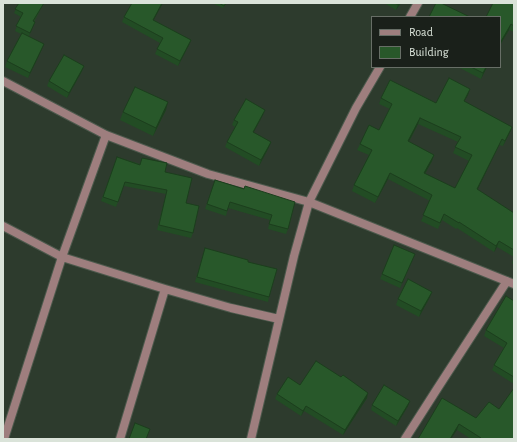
<!DOCTYPE html>
<style>
body{margin:0}
#map{position:relative;width:517px;height:442px;overflow:hidden;background:#2d3b2d;font-family:"Alegreya Sans",sans-serif}
canvas{display:block}
.frame{position:absolute;inset:0;border:4px solid #dae3d9;pointer-events:none}
.legend{position:absolute;left:371px;top:16px;width:130px;height:52px;box-sizing:border-box;background:#1a201a;border:1px solid #676e66;margin:0;padding:5px 7px;list-style:none;font-size:12px;color:#dae3d9}
.legend li{display:flex;align-items:center;gap:8px;height:20px}
.legend b{width:20px;border:1px solid #676e66}
</style>
<div id="map">
<canvas width="517" height="442"></canvas>
<div class="frame"></div>
<ul class="legend">
<li><b style="height:5px;background:#9e7e7e"></b>Road</li>
<li><b style="height:11px;background:#28582a"></b>Building</li>
</ul>
</div>
<script>
const c = document.querySelector('canvas').getContext('2d');
c.lineJoin = 'round';
const shape = rows => new Path2D(rows.map(r => 'M' + r).join(''));
function stroke(path, color, width, dash) { c.strokeStyle = color; c.lineWidth = width; c.lineCap = dash ? 'butt' : 'round'; c.setLineDash(dash || []); c.stroke(path); }
function fillPath(path, color) { c.fillStyle = color; c.fill(path, 'evenodd'); }
const street = shape([
 [410,17,418,3],
 [3,81,106,135,208,174,309,202,514,284],
 [3,226,62,257,165,289,231,308,279,319],
 [4,439,62,257,106,135],
 [120,439,165,289],
 [251,439,294,256,309,202,356,108,380,67],
 [405,439,437,389,507,281]
]);
const wall = shape([
 [19,3,44,3,34,22,35,22,29,36,42,49,28,78,5,67,7,61,21,34,15,31,21,17,14,13],
 [214,3,226,3,223,8,214,4],
 [384,3,401,3,396,10],
 [514,4,514,32,509,30,500,45,500,17],
 [124,17,154,20,191,40,189,45,178,66,155,54,160,43,122,22],
 [84,66,82,71,67,98,47,86,49,81],
 [458,67,487,67,481,79],
 [470,89,464,102,512,127,510,132,503,146,499,145,477,190,514,213,514,257,497,247,494,252,457,228,456,229,442,220,438,229,421,221,430,201,388,179,375,203,352,191,354,185,369,155,357,150,360,144,379,130,390,109,379,104,381,98,436,103],
 [418,124,458,142,453,153,469,161,455,188,425,174,432,161,434,155,409,142],
 [166,110,153,136,120,120,123,112],
 [263,115,253,133,271,142,269,147,259,166,225,147,227,142,235,127,232,125,234,120],
 [117,157,140,164,142,158,165,172,186,203,193,233,191,238,157,230,166,194,124,186,116,207,101,201],
 [215,180,244,189,288,229,286,234,268,229,270,220,228,208,226,216,205,209],
 [205,248,248,262,269,297,268,302,195,282],
 [514,257,514,265,512,263],
 [413,259,400,288,380,279,382,274],
 [430,297,419,317,396,305,398,299],
 [514,301,514,384,492,370,494,365,504,348,484,336,486,330],
 [300,385,367,398,343,435,304,411,301,416,275,399,277,394],
 [372,405,408,406,396,426,371,410],
 [499,409,514,439,471,439,457,430,418,439,476,418]
]);
const shadedWall = shape([
 [162,3,163,3,151,25,153,20],
 [400,3,401,3,396,10,398,5],
 [511,24,509,30,500,45,500,43],
 [191,40,189,45,178,66,180,61],
 [44,44,42,49,28,78,30,73],
 [84,66,82,71,67,98,69,93],
 [486,67,487,67,481,79,483,73],
 [470,89,468,95,461,107],
 [168,102,166,110,153,136,156,128],
 [265,110,263,115,251,137,253,132],
 [420,118,418,124,406,147,408,141],
 [512,127,510,132,503,146,505,141],
 [502,139,499,145,475,195,477,189],
 [271,142,269,147,259,166,261,160],
 [434,155,432,161,422,179,424,173],
 [390,173,388,179,375,203],
 [499,241,497,247,494,252,496,246],
 [432,292,430,297,419,317,421,311],
 [368,393,367,398,343,435,345,430],
 [410,401,408,406,396,426,398,421],
 [306,406,304,411,301,416,303,411],
 [459,424,457,430,451,439,450,439]
]);
const building = shape([
 [19,3,44,3,33,21,35,22,30,33,16,26,23,13,15,9,19,3],
 [132,3,162,3,153,20,191,40,180,61,157,49,163,38,124,17,132,3],
 [219,3,226,3,224,6,219,3],
 [395,3,400,3,398,5,395,3],
 [436,3,441,3,470,17,429,17,436,3],
 [493,3,511,3,514,4,514,26,511,24,500,43,500,17,486,17,493,3],
 [22,33,44,44,30,73,7,61,22,33],
 [64,55,84,66,69,93,49,81,64,55],
 [471,67,486,67,483,73,471,67],
 [449,78,470,89,464,101,512,127,505,141,502,139,477,189,514,213,514,250,499,241,496,246,459,222,459,223,444,214,440,223,423,215,432,195,390,173,378,197,354,185,372,150,360,144,369,125,379,130,392,104,381,98,390,80,436,103,449,78],
 [420,118,461,137,455,147,472,155,455,188,424,173,434,155,408,141,420,118],
 [135,87,168,102,156,128,123,112,135,87],
 [246,99,265,110,253,132,271,142,261,160,227,142,238,122,234,120,246,99],
 [117,157,140,165,142,158,167,163,165,172,192,178,186,203,199,206,193,233,159,225,167,190,125,182,118,202,103,197,117,157],
 [215,180,244,189,245,186,295,202,288,229,269,224,272,215,230,202,227,211,207,204,215,180],
 [394,245,415,254,402,283,382,274,394,245],
 [205,248,248,260,248,262,277,269,269,297,197,277,205,248],
 [408,279,432,292,421,311,398,299,408,279],
 [506,296,514,301,514,377,494,365,507,343,486,330,506,296],
 [316,361,341,377,343,375,368,393,345,430,306,406,303,411,277,394,288,377,300,385,316,361],
 [384,385,410,401,398,421,372,405,384,385],
 [514,388,514,439,481,439,481,438,459,424,450,439,418,439,442,398,476,418,489,402,499,409,514,388],
 [135,423,150,429,146,439,129,439,135,423]
]);
stroke(street, '#4c594c', 10);
stroke(street, '#9e7e7e', 8);
fillPath(wall, '#224c24');
fillPath(shadedWall, '#1c3e1d');
fillPath(building, '#28582a');
stroke(building, '#1c3e1d', 1);
</script>
